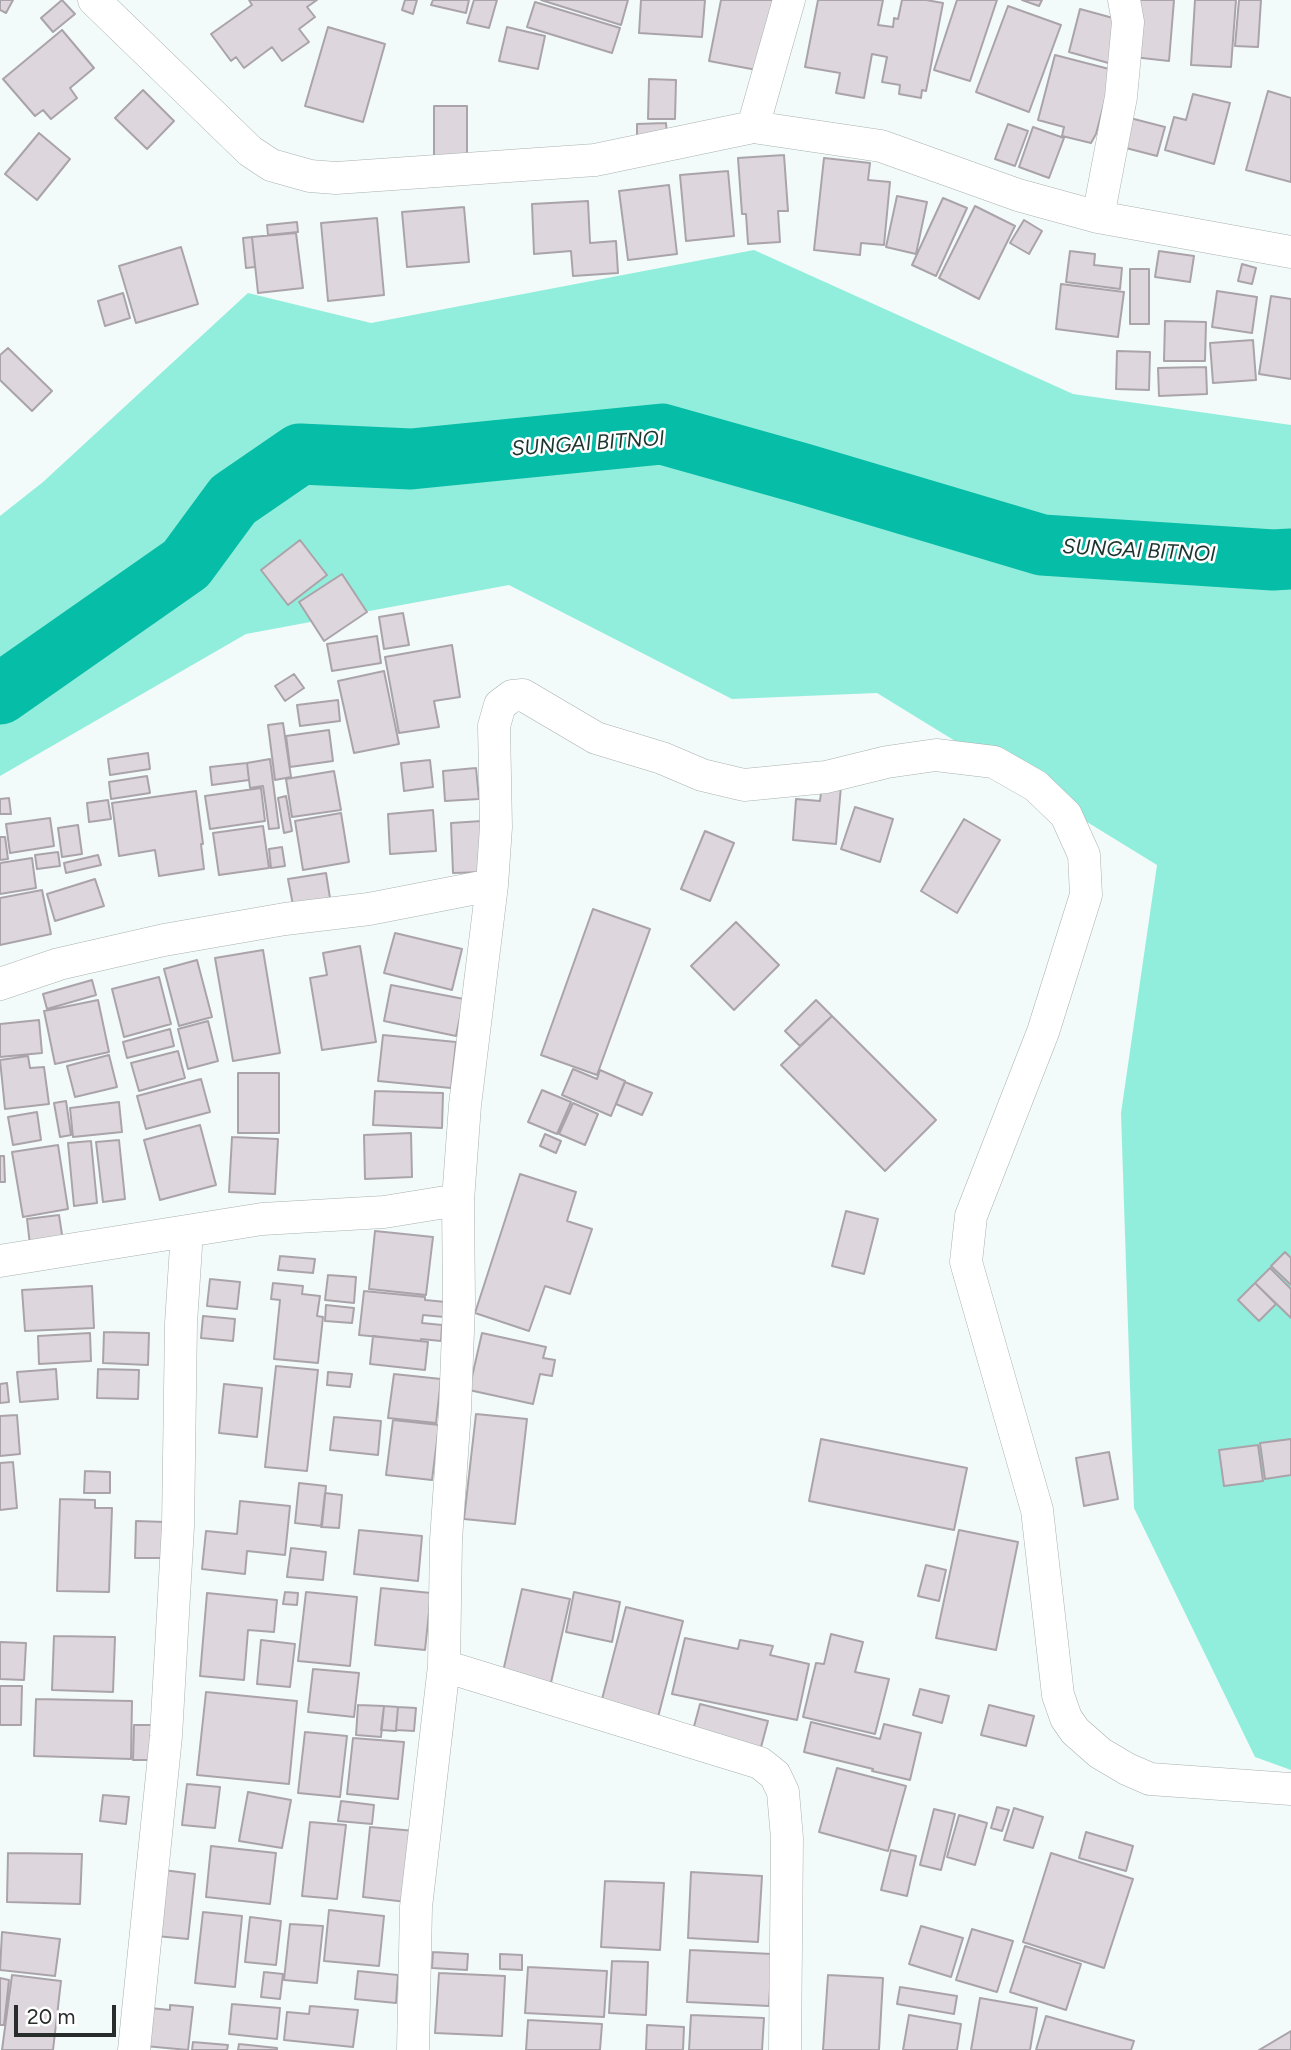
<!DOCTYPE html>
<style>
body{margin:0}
#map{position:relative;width:1291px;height:2050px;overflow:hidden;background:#f2fbf9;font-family:Figtree,sans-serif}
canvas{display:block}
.scale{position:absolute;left:14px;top:2005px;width:102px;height:32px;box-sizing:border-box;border:4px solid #282c2b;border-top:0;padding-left:9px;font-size:21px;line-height:24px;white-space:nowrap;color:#282c2b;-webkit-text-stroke:5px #fff;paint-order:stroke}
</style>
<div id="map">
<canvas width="1291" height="2050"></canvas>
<div class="scale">20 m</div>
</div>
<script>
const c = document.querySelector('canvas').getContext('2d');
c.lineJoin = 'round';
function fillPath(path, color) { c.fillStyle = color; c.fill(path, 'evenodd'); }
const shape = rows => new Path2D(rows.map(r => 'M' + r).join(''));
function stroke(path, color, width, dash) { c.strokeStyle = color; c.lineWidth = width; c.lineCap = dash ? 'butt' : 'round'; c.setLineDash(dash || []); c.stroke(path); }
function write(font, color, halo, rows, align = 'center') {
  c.font = font + ' Figtree,sans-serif'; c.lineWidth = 5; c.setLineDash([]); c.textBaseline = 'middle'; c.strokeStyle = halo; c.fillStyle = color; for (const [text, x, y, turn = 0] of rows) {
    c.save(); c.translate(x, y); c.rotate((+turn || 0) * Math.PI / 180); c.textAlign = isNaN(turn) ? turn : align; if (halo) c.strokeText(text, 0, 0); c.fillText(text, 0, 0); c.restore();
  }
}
const green = shape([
 [754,250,1073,394,1291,425,1291,1770,1255,1757,1134,1508,1121,1113,1157,865,877,693,732,699,509,585,246,634,0,776,0,516,43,482,248,293,371,323]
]);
const river = shape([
 [0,694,186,564,233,500,300,454,411,459,662,434,804,474,1042,545,1273,560,1291,559]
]);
const building = shape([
 [0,0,13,0,6,13,0,10,0,0],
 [62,0,75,14,53,32,41,18,62,0],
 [249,0,317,0,307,7,315,17,299,29,309,42,282,61,272,47,244,68,236,57,231,61,211,34,252,5,249,0],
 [405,0,417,0,413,14,402,10,405,0],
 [433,0,469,0,466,13,431,5,433,0],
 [474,0,497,0,489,28,467,23,474,0],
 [541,0,628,0,621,25,541,0],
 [641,0,705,0,702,37,639,33,641,0],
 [721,0,776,0,762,71,709,61,721,0],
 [818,0,883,0,878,25,893,27,894,18,898,19,902,0,926,0,943,3,926,91,922,90,921,98,899,94,900,85,882,82,887,57,872,54,864,98,836,93,840,73,805,67,818,0],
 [957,0,997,0,970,81,934,70,957,0],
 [1022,0,1042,0,1039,6,1022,0],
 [1138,0,1174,0,1169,61,1133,57,1138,0],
 [1195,0,1236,0,1231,67,1191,65,1195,0],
 [1239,0,1261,0,1258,47,1235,46,1239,0],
 [535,2,620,28,612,53,527,27,535,2],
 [1008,6,1061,25,1029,112,976,92,1008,6],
 [1080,9,1124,21,1112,64,1069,52,1080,9],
 [328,27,385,44,363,122,305,106,328,27],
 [507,27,545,36,538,69,499,61,507,27],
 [62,30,94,68,70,88,77,98,51,119,43,110,35,116,3,79,62,30],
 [1055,55,1113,70,1096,134,1091,143,1062,136,1064,127,1038,120,1055,55],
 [649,79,676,80,675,119,648,119,649,79],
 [143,90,174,121,147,149,115,118,143,90],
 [1268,91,1291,98,1291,182,1246,170,1268,91],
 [1193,94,1230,103,1214,164,1165,150,1174,117,1186,120,1193,94],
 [434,106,467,106,467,156,434,156,434,106],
 [1130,118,1165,127,1157,156,1122,147,1130,118],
 [666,123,667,135,637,137,637,124,666,123],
 [1008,124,1028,131,1015,166,995,159,1008,124],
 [1033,127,1064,138,1049,178,1019,167,1033,127],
 [39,133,70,159,37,200,5,174,39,133],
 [784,155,788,211,778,211,780,242,748,244,746,214,742,214,738,158,784,155],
 [824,158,870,163,868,180,890,182,884,245,861,243,860,255,814,250,824,158],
 [728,171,734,236,686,241,680,175,728,171],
 [669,185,677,254,628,260,619,191,669,185],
 [897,196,927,202,916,254,886,247,897,196],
 [943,198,967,208,936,276,912,265,943,198],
 [588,201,590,243,616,241,618,273,573,276,571,251,534,254,532,204,588,201],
 [975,206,1015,226,979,299,939,278,975,206],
 [464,207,469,262,407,267,402,212,464,207],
 [377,218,384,295,328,301,321,223,377,218],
 [1024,220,1042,231,1029,254,1010,243,1024,220],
 [297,222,298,232,268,235,267,225,297,222],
 [296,233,303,288,258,293,252,237,296,233],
 [252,237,255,267,246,268,243,238,252,237],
 [181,247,198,304,136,323,119,266,181,247],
 [1070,251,1095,254,1094,265,1122,268,1120,289,1066,282,1070,251],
 [1159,251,1194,256,1190,282,1155,277,1159,251],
 [1242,264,1256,268,1252,284,1238,281,1242,264],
 [1130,269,1149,269,1149,324,1130,324,1130,269],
 [1061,284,1124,292,1118,337,1056,329,1061,284],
 [1217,291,1257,297,1252,333,1212,327,1217,291],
 [123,293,130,318,105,326,98,301,123,293],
 [1271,296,1291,299,1291,379,1259,374,1271,296],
 [1165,321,1206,322,1205,361,1164,361,1165,321],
 [1253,340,1256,380,1213,383,1210,343,1253,340],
 [8,348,52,391,32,411,0,380,0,355,8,348],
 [1117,351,1150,352,1149,390,1116,389,1117,351],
 [1206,367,1207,394,1159,396,1158,368,1206,367],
 [300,540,327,575,288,605,261,570,300,540],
 [342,574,367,612,324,641,299,602,342,574],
 [403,613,409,645,384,649,379,617,403,613],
 [377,636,381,663,332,671,327,644,377,636],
 [452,645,460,697,434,701,439,727,399,733,385,657,452,645],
 [384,671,399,744,354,753,338,681,384,671],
 [294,674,304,688,285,701,275,686,294,674],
 [338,700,340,721,300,726,297,705,338,700],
 [283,723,291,777,275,780,268,725,283,723],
 [329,730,333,761,290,767,286,736,329,730],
 [148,753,150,769,110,775,108,759,148,753],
 [270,759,279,828,269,829,263,786,250,788,247,763,270,759],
 [430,760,433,787,404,791,401,763,430,760],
 [247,763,249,780,212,785,210,767,247,763],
 [476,768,479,799,445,801,443,771,476,768],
 [334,771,341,810,292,817,286,779,334,771],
 [147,776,150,793,111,799,109,782,147,776],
 [822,784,841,786,836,844,793,840,796,799,820,801,822,784],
 [261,788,265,821,210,829,205,796,261,788],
 [196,791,203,844,201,844,204,869,159,876,155,850,119,856,112,803,196,791],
 [286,796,292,831,284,833,278,798,286,796],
 [9,798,11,814,0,814,0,799,9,798],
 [108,800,111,819,89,822,87,803,108,800],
 [855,807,893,819,880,862,841,849,855,807],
 [433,810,436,851,390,854,388,814,433,810],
 [341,813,349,862,303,870,295,821,341,813],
 [50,818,54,846,10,853,6,824,50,818],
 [964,819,1000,840,957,913,921,891,964,819],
 [482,821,484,872,453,873,451,823,482,821],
 [78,825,82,854,62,857,58,828,78,825],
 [263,826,269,868,219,875,213,833,263,826],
 [705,831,734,843,710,901,681,889,705,831],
 [0,837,5,837,8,859,0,860,0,837],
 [282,847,285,866,271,868,269,849,282,847],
 [58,852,60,866,37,869,35,855,58,852],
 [98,855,101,865,66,873,64,863,98,855],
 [32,858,36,888,0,894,0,863,32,858],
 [326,873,330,898,293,905,288,879,326,873],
 [95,879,104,906,55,921,47,894,95,879],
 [42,890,51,934,0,945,0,898,42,890],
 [593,909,650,929,597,1075,541,1055,593,909],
 [736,922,779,965,734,1010,691,966,736,922],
 [395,933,462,949,452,990,384,973,395,933],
 [360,946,376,1042,322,1050,310,978,327,975,323,953,360,946],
 [263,950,280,1053,233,1061,215,958,263,950],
 [197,960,212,1017,179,1026,164,969,197,960],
 [159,977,171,1024,124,1037,112,989,159,977],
 [92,980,96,995,47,1009,43,994,92,980],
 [391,985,464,999,456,1036,384,1021,391,985],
 [98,1000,109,1052,55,1064,44,1011,98,1000],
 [816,1000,832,1016,800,1046,785,1031,816,1000],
 [832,1016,936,1120,885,1171,781,1065,832,1016],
 [39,1020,42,1053,0,1057,0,1024,39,1020],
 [208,1021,218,1061,188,1069,178,1029,208,1021],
 [170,1029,174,1046,127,1058,123,1042,170,1029],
 [383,1035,456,1042,451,1088,378,1081,383,1035],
 [178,1051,185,1078,139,1091,131,1063,178,1051],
 [109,1055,117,1087,75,1097,67,1066,109,1055],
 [28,1056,30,1068,44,1067,49,1104,5,1109,0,1060,28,1056],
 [573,1069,597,1079,600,1070,625,1081,611,1116,562,1095,573,1069],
 [238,1073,279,1073,279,1133,238,1133,238,1073],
 [201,1079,210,1112,146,1129,137,1096,201,1079],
 [625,1082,652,1093,642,1115,616,1104,625,1082],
 [542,1090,571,1102,557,1134,528,1122,542,1090],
 [375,1091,443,1093,442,1128,373,1125,375,1091],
 [66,1101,71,1135,60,1137,54,1103,66,1101],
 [119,1102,122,1132,73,1137,70,1108,119,1102],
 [573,1103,598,1114,585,1145,559,1134,573,1103],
 [37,1112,41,1140,13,1145,8,1117,37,1112],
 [200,1125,216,1185,160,1200,144,1140,200,1125],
 [411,1133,412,1177,365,1179,364,1135,411,1133],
 [545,1134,561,1141,556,1153,540,1146,545,1134],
 [232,1137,278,1139,275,1194,229,1192,232,1137],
 [119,1140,125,1199,103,1202,96,1142,119,1140],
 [91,1141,97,1203,74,1206,68,1143,91,1141],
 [58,1145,68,1209,23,1217,12,1152,58,1145],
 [0,1156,4,1156,5,1182,0,1182,0,1156],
 [520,1174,576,1192,567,1221,592,1229,570,1294,545,1286,529,1331,475,1313,520,1174],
 [846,1211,878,1219,864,1274,832,1266,846,1211],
 [59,1215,63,1241,30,1245,27,1219,59,1215],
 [375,1231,433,1237,426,1295,369,1289,375,1231],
 [1285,1252,1291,1258,1291,1285,1271,1266,1285,1252],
 [280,1256,315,1259,313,1273,278,1270,280,1256],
 [1270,1268,1291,1289,1291,1318,1255,1283,1270,1268],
 [328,1275,356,1277,354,1303,325,1300,328,1275],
 [210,1279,240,1282,237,1309,207,1306,210,1279],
 [273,1283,303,1286,302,1294,320,1296,317,1316,323,1317,318,1363,274,1359,280,1300,271,1299,273,1283],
 [1255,1283,1276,1304,1259,1321,1238,1300,1255,1283],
 [92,1286,94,1328,25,1331,22,1290,92,1286],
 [364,1291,425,1297,425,1300,446,1302,444,1317,423,1315,422,1323,442,1325,441,1341,421,1339,421,1341,359,1335,364,1291],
 [326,1305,354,1308,352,1323,325,1321,326,1305],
 [203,1316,235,1319,233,1341,201,1338,203,1316],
 [104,1332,149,1333,148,1365,103,1363,104,1332],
 [90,1333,91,1361,39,1364,38,1336,90,1333],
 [482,1333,546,1347,543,1358,555,1360,552,1376,540,1374,533,1404,469,1390,482,1333],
 [373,1336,428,1342,425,1370,370,1364,373,1336],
 [276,1366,318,1370,307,1471,265,1467,276,1366],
 [56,1369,58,1399,20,1402,17,1372,56,1369],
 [98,1369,139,1370,138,1399,97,1398,98,1369],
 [328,1372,352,1374,350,1387,327,1385,328,1372],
 [394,1374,441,1379,436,1423,388,1418,394,1374],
 [7,1383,9,1402,0,1403,0,1384,7,1383],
 [224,1384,262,1388,257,1437,219,1433,224,1384],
 [476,1414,527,1419,515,1524,464,1519,476,1414],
 [17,1415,20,1454,0,1456,0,1416,17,1415],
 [334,1417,381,1421,378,1455,330,1450,334,1417],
 [393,1420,439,1425,432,1480,386,1475,393,1420],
 [821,1439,967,1468,954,1530,809,1501,821,1439],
 [1291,1439,1291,1475,1265,1479,1260,1443,1291,1439],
 [1258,1445,1263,1481,1224,1486,1219,1450,1258,1445],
 [1109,1452,1118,1499,1084,1506,1076,1458,1109,1452],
 [13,1462,17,1508,0,1510,0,1463,13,1462],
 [85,1471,110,1472,110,1493,84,1493,85,1471],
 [299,1483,326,1486,322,1526,295,1523,299,1483],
 [325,1493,342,1495,339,1528,321,1527,325,1493],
 [60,1499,95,1500,95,1508,112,1508,109,1592,57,1591,60,1499],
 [240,1501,290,1506,285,1555,247,1551,245,1574,202,1569,206,1531,237,1534,240,1501],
 [136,1521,166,1522,164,1558,135,1558,136,1521],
 [359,1530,422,1536,418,1581,354,1574,359,1530],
 [959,1530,1018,1542,996,1650,936,1638,959,1530],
 [291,1548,326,1552,323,1580,287,1577,291,1548],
 [926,1565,946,1570,939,1601,918,1596,926,1565],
 [381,1588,431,1593,425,1650,375,1645,381,1588],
 [522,1589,570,1599,550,1687,502,1676,522,1589],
 [285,1592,298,1593,297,1605,283,1604,285,1592],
 [306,1592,357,1597,350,1666,298,1661,306,1592],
 [574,1592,620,1602,612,1642,566,1632,574,1592],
 [207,1593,277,1600,274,1632,248,1630,244,1680,200,1676,207,1593],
 [626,1607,683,1621,658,1717,601,1703,626,1607],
 [831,1634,863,1642,855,1672,889,1679,875,1734,803,1717,816,1663,824,1664,831,1634],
 [54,1636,115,1637,113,1692,52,1690,54,1636],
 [685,1638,738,1649,740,1640,773,1646,770,1655,809,1664,797,1720,672,1694,685,1638],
 [261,1640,295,1644,290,1687,257,1684,261,1640],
 [0,1642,26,1643,24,1680,0,1679,0,1642],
 [313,1669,359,1673,354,1717,308,1712,313,1669],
 [0,1686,22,1686,21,1725,0,1725,0,1686],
 [920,1689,949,1696,942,1723,913,1715,920,1689],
 [206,1692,297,1701,289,1784,197,1775,206,1692],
 [36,1699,132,1701,131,1759,34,1756,36,1699],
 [700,1704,768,1721,760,1751,692,1734,700,1704],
 [358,1705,384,1706,381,1737,356,1735,358,1705],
 [989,1705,1034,1716,1026,1746,981,1735,989,1705],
 [384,1706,398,1707,396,1731,381,1730,384,1706],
 [398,1707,416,1708,414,1731,396,1730,398,1707],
 [811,1722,880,1739,884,1724,921,1733,910,1780,872,1771,873,1769,804,1752,811,1722],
 [134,1725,153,1725,152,1760,133,1760,134,1725],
 [305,1732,347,1736,340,1797,298,1793,305,1732],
 [353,1738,404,1742,398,1799,347,1794,353,1738],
 [837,1768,906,1786,888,1851,819,1832,837,1768],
 [187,1784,220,1787,215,1828,182,1825,187,1784],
 [248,1792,291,1800,282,1848,239,1841,248,1792],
 [103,1795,129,1797,126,1824,100,1821,103,1795],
 [341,1801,374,1805,372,1824,338,1821,341,1801],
 [997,1807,1009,1810,1002,1831,991,1828,997,1807],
 [1014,1808,1043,1817,1033,1848,1004,1840,1014,1808],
 [934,1809,955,1814,941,1870,920,1865,934,1809],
 [959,1815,987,1823,975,1865,947,1857,959,1815],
 [310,1822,346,1825,337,1899,302,1896,310,1822],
 [370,1827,415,1831,407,1902,363,1897,370,1827],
 [1086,1832,1133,1846,1126,1871,1079,1858,1086,1832],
 [211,1846,276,1853,270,1904,206,1897,211,1846],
 [891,1850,916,1856,907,1896,881,1890,891,1850],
 [8,1853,82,1854,80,1904,7,1902,8,1853],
 [1051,1853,1133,1879,1104,1968,1023,1942,1051,1853],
 [163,1870,195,1874,188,1939,156,1936,163,1870],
 [691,1872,762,1876,758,1942,688,1938,691,1872],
 [605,1881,664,1883,660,1950,601,1947,605,1881],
 [329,1910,384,1916,379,1966,324,1961,329,1910],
 [203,1912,242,1916,235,1987,195,1983,203,1912],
 [250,1917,281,1921,276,1965,245,1962,250,1917],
 [290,1924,323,1926,317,1983,284,1980,290,1924],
 [921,1926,963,1938,951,1977,909,1964,921,1926],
 [972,1929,1013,1941,997,1992,956,1980,972,1929],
 [2,1932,60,1939,55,1976,0,1970,2,1932],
 [1025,1946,1081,1964,1066,2010,1010,1992,1025,1946],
 [690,1950,772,1954,769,2006,687,2002,690,1950],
 [433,1952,468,1954,467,1970,432,1968,433,1952],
 [500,1954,522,1955,522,1970,500,1969,500,1954],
 [612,1961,648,1962,646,2015,609,2013,612,1961],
 [528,1967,607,1971,604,2017,525,2013,528,1967],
 [358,1971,398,1975,396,2003,355,1999,358,1971],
 [264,1972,283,1974,280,1999,261,1997,264,1972],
 [439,1973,505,1976,502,2036,435,2033,439,1973],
 [12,1975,61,1981,53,2050,2,2050,12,1975],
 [828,1975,883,1978,879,2050,823,2050,828,1975],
 [0,1978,9,1980,4,2025,0,2025,0,1978],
 [900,1987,957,1996,954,2014,897,2004,900,1987],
 [980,1998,1037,2008,1030,2050,971,2050,980,1998],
 [232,2004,280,2008,277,2039,229,2034,232,2004],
 [170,2005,193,2007,188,2050,145,2046,150,2008,170,2010,170,2005],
 [310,2006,358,2010,353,2047,284,2040,287,2012,309,2014,310,2006],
 [691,2015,764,2018,762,2050,689,2050,691,2015],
 [909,2015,961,2024,957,2050,903,2050,909,2015],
 [1046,2016,1134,2041,1131,2050,1036,2050,1046,2016],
 [528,2020,602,2024,600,2050,526,2050,528,2020],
 [647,2025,684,2027,683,2050,646,2050,647,2025],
 [1291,2031,1291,2050,1259,2050,1291,2031],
 [193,2042,228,2045,227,2050,192,2050,193,2042],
 [239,2044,277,2048,277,2050,238,2050,239,2044]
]);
const street = shape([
 [94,0,250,151,271,165,310,176,336,178,595,160,753,127,881,146,1018,195,1098,217,1291,252],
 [753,127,789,0],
 [1098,217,1121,97,1128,22,1124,0],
 [0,984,59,964,164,940,285,919,369,909,492,885],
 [0,1261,262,1219,384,1212,458,1200],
 [444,1666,760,1763,775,1775,783,1792,787,1838,785,2050],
 [134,2050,166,1736,178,1526,181,1323,187,1231],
 [413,2050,416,1907,444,1666,446,1540,455,1410,459,1304,458,1200,465,1105,492,885,496,827,494,726,500,705,512,696,523,695,596,738,662,758,702,775,744,785,826,777,887,762,936,755,994,762,1036,786,1066,815,1084,855,1086,895,1043,1032,971,1216,966,1262,1037,1510,1058,1695,1066,1718,1075,1731,1100,1753,1127,1769,1150,1779,1291,1789]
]);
const waterNames = [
 ["SUNGAI BITNOI",588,444,-4],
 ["SUNGAI BITNOI",1139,551,3]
];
fillPath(green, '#92eedc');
stroke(river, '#06bda7', 61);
fillPath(building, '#ddd7dd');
stroke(building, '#aaa4aa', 2);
stroke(street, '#a9b1af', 33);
stroke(street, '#fff', 32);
write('italic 21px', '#1d3530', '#fff', waterNames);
</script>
